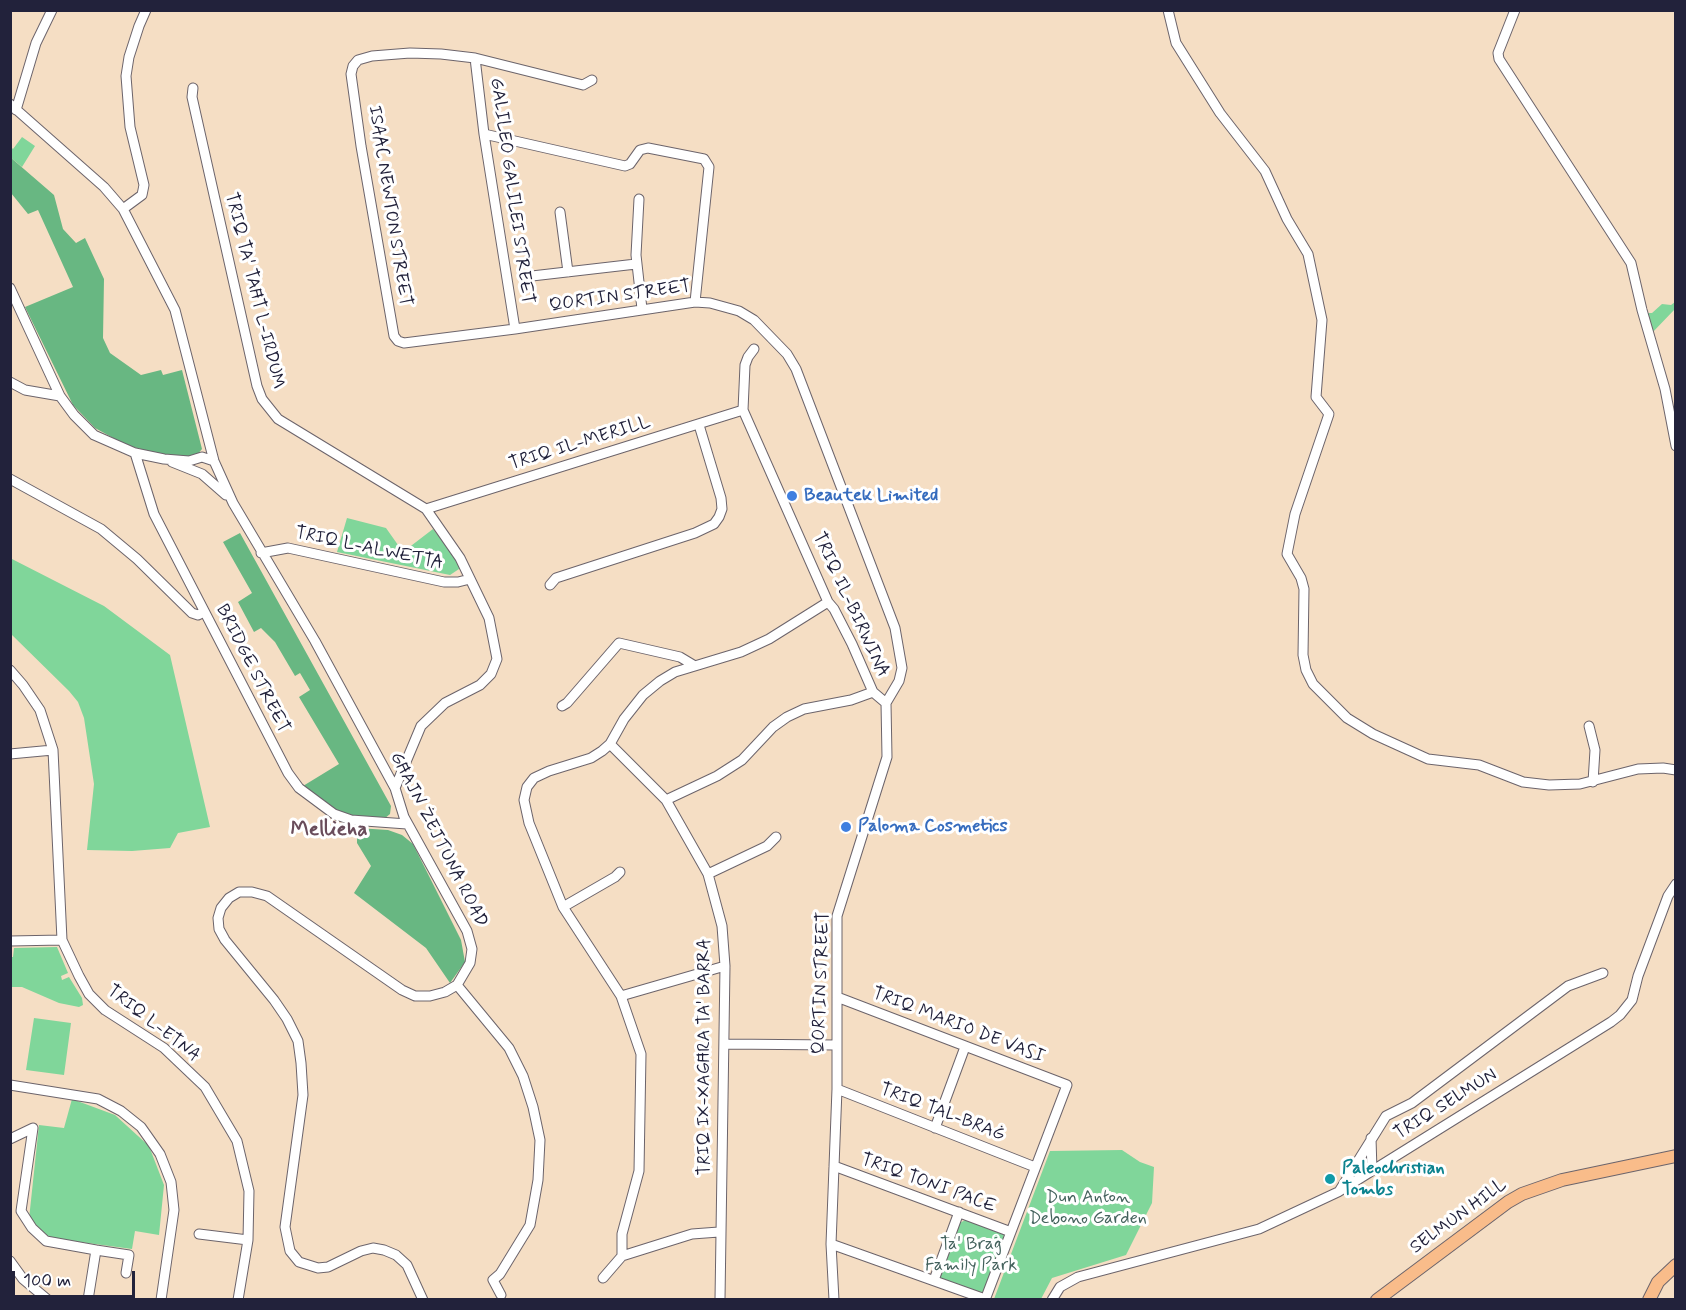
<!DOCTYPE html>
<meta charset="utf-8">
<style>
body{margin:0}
#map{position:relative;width:1686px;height:1310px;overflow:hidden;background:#f5dec4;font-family:Mynerve,sans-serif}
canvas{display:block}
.frame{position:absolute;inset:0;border:12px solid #22223b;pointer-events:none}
.scale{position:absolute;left:12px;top:1271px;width:123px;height:27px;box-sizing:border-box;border:3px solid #22223b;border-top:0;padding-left:8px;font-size:18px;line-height:21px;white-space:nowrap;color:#22223b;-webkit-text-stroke:4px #fff;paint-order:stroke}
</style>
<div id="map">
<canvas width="1686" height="1310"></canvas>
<div class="frame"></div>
<div class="scale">100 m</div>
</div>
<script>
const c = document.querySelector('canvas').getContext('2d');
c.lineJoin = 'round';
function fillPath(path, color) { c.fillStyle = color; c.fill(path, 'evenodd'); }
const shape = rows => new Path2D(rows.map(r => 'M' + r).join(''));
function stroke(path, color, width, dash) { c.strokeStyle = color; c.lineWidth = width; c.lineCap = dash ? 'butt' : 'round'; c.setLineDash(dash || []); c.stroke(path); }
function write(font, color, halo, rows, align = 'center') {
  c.font = font + ' Mynerve,sans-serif'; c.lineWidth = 6; c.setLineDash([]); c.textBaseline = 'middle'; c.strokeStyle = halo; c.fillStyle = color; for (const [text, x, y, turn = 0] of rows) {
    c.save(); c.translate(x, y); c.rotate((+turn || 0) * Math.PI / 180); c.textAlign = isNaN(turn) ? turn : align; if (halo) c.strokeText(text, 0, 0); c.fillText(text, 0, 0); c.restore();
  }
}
const green = shape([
 [22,137,35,146,22,167,10,157,11,147,13,149],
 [1675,302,1675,309,1651,334,1645,313,1652,313,1662,304,1671,305],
 [347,518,386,528,403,552,433,529,459,562,459,569,450,575,337,552],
 [10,558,104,606,170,655,210,827,178,833,170,848,132,851,87,850,94,784,84,718,78,702,69,691,11,634],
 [57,947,68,973,61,976,62,980,69,977,82,998,83,1005,79,1007,59,1003,22,987,11,987,11,957,13,957,14,948],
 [34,1018,71,1023,64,1075,26,1070],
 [72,1099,115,1115,149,1146,164,1185,159,1235,135,1231,132,1249,50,1238,29,1219,39,1125,64,1128],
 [1122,1150,1140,1162,1154,1167,1152,1203,1126,1255,1052,1278,1041,1299,994,1299,1050,1151],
 [967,1219,1005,1233,982,1295,938,1279,958,1224]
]);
const forest = shape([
 [10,157,54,195,63,229,76,243,85,238,104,279,103,338,110,353,141,375,161,370,163,375,182,370,202,449,197,455,190,458,167,456,126,445,95,428,73,405,25,307,73,287,38,210,28,214,11,193],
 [240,533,391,806,390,814,384,819,358,818,339,812,303,786,339,764,299,697,310,690,300,673,295,676,275,642,261,628,254,632,238,602,252,593,223,542],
 [357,828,388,830,402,835,413,844,461,940,465,962,450,983,426,948,354,893,371,866,357,843]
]);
const minor = shape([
 [1168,10,1176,43,1220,113,1265,171,1287,219,1308,254,1322,320,1316,397,1329,414,1295,514,1287,554,1301,578,1304,589,1303,655,1306,670,1313,684,1347,718,1373,734,1428,759,1479,765,1523,782,1549,785,1580,784,1638,769,1663,768,1676,770],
 [1515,10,1498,53,1499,59,1631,263,1642,310,1665,389,1676,446],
 [475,58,484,134,515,329],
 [592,80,583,85,475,58,441,54,410,53,372,56,358,60,353,66,351,74,361,146,394,336,398,341,404,343,515,329,695,302,710,303,739,311,754,320,787,354,796,369,895,628,902,668,899,681,886,703,887,757,837,916,837,1089,831,1244,834,1300],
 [193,88,192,97,257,386,262,399,278,419,426,509,460,558,489,618,497,659,491,674,480,685,445,703,421,726,395,788],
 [10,104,104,187,123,209,175,310,214,461,233,503,315,641,395,788,404,817,467,931,472,949,470,963,457,985,445,992,430,996,415,996,402,990,267,896,252,892,239,892,229,898,221,908,218,918,219,929,225,940,274,1000,287,1019,298,1041,301,1063,303,1095,285,1227,290,1251,299,1262,318,1268,328,1267,361,1251,373,1248,384,1250,396,1255,407,1265,423,1300],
 [16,110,36,43,52,10],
 [484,134,625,166,630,164,640,150,648,148,704,159,709,167,695,302],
 [639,199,636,255,642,309],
 [123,209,142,195,144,185,130,127,126,76,129,57,139,26,146,10],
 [560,212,568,272],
 [532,276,636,264],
 [10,288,60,396,74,415,94,435,135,453,164,459,189,461,202,457,214,461],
 [754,349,748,357,745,365,743,410,828,602,834,609,852,644,873,692,886,703],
 [10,382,25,390,60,396],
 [135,453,154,514,288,773,299,788,334,814,351,820,407,824],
 [172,462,202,474,226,495],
 [10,479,101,529,137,559,192,613,198,615,204,612],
 [426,509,743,410],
 [261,553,288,548,444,582,458,582,470,579],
 [550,585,556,578,695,533,714,524,719,517,722,509,721,498,699,425],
 [10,670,23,685,40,710,53,750,62,940,79,976,89,994,105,1010,164,1048,205,1087,237,1141,249,1191,248,1240,238,1300],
 [562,706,567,703,619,643,680,657,695,666],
 [1589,726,1595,750,1593,782],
 [610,744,666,800,708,874,722,926,725,966,720,1300],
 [10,754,53,750],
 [666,800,717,776,742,760,773,727,787,717,804,709,851,700,873,692],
 [708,874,767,846,776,837],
 [563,907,615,877,620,872],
 [10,941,62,940],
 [457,985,509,1048,523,1076,533,1107,540,1140,538,1180,530,1225,500,1274,493,1280,501,1295],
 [621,996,725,966],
 [837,997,1067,1085,985,1300],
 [724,1044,836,1045],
 [10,1085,98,1099,121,1111,141,1127,160,1154,171,1182,174,1210,161,1300],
 [837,1089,1035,1167],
 [935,1128,965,1047],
 [1371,1138,1372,1171],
 [10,1139,33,1128,21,1211,32,1228,46,1241,96,1250,88,1300],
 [834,1166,1011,1232],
 [1340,1190,1386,1116,1412,1103,1568,986,1603,973],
 [199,1234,248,1240],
 [831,1244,985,1299],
 [96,1250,129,1255,126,1273],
 [622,1256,692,1234,719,1232],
 [10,1261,23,1279,48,1300],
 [603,1278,622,1256,622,1234,639,1171,641,1054,621,996,563,907,529,823,524,800,527,787,534,778,549,771,591,758,602,751,610,744,624,719,643,695,660,681,675,672,741,652,769,639,828,602],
 [934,1280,959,1212],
 [1052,1300,1060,1287,1078,1277,1259,1229,1338,1192,1611,1022,1620,1015,1632,1000,1638,976,1668,896,1676,884]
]);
const major = shape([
 [1377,1300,1508,1202,1522,1194,1562,1180,1676,1156],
 [1649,1300,1658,1282,1676,1265]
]);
const markers = [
 [792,496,6,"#3f7fe0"],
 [846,827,6,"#3f7fe0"],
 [1330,1179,6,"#0f9aa8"]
];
const streetNames = [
 ["GALILEO GALILEI STREET",511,191,82],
 ["ISAAC NEWTON STREET",389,206,81],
 ["TRIQ TA' TAĦT L-IRDUM",254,291,76],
 ["QORTIN STREET",620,297,-8],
 ["TRIQ IL-MERILL",580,444,-17],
 ["TRIQ L-ALWETTA",369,549,12],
 ["TRIQ IL-BIRWINA",850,605,65],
 ["BRIDGE STREET",252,669,63],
 ["GĦAJN ŻEJTUNA ROAD",438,840,63],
 ["QORTIN STREET",822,983,-88],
 ["TRIQ L-ETNA",153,1024,38],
 ["TRIQ MARIO DE VASI",958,1026,21],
 ["TRIQ IX-XAGĦRA TA' BARRA",705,1057,-90],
 ["TRIQ SELMUN",1446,1105,-32],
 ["TRIQ TAL-BRAĠ",942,1113,21],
 ["TRIQ TONI PACE",928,1184,20],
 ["SELMUN HILL",1459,1217,-36]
];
const shopNames = [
 ["Beautek Limited",804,496],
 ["Paloma Cosmetics",858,827]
];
const cultureNames = [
 ["Paleochristian",1342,1169],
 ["Tombs",1342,1190]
];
const parkNames = [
 ["Dun Anton",1088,1198],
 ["Debono Garden",1088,1219],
 ["Ta' Braġ",971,1245],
 ["Family Park",971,1266]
];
const quarterNames = [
 ["Mellieha",329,831]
];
fillPath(green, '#80d69a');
fillPath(forest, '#68b782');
stroke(minor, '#6c646b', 11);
stroke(major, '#6c646b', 14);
stroke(minor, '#fff', 9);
stroke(major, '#f9bc8a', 12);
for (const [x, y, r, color] of markers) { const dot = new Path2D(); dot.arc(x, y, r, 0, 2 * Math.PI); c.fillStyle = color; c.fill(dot); stroke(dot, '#fff', 2); }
write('18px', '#22223b', '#fff', streetNames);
write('bold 18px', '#366cbe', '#fff', shopNames, 'left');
write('bold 18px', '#0d838f', '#fff', cultureNames, 'left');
write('18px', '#43615c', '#fff', parkNames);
write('bold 21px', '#694c5a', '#fff', quarterNames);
</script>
